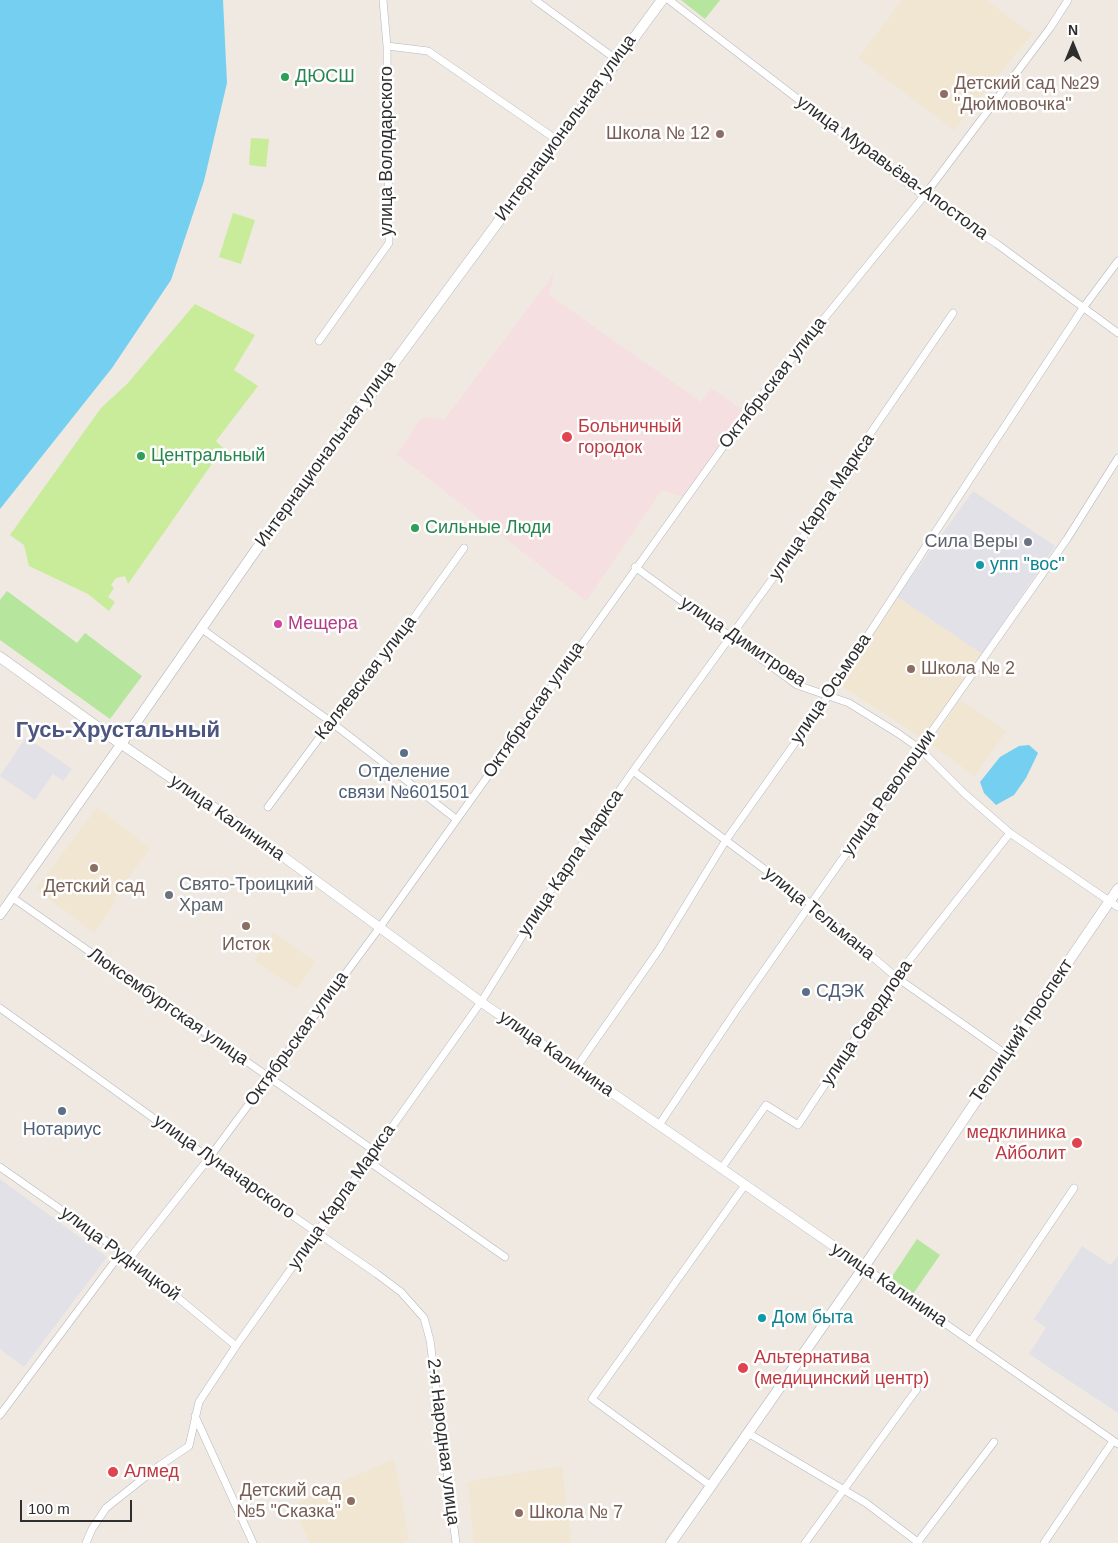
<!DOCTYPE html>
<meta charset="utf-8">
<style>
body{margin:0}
#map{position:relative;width:1118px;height:1543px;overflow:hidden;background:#efe9e1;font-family:Arial,sans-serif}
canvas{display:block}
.north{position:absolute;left:1048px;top:20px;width:50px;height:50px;-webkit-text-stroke:4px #fff;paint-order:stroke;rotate:0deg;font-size:14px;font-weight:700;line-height:20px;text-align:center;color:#2e2e2e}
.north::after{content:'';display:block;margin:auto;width:18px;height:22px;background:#2e2e2e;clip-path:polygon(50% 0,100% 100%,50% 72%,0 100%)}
.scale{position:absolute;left:20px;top:1500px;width:112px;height:22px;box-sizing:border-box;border:2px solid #2e2e2e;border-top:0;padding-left:6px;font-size:15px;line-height:18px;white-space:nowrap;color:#2e2e2e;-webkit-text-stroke:4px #fff;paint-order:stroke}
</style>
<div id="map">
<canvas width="1118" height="1543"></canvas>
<div class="north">N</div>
<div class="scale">100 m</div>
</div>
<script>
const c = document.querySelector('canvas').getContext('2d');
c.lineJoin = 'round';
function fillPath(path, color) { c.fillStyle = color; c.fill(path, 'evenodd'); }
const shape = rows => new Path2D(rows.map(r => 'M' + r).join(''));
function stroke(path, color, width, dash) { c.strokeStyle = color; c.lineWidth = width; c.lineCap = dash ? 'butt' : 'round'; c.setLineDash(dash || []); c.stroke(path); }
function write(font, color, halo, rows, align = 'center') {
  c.font = font + ' Arial,sans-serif'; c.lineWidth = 5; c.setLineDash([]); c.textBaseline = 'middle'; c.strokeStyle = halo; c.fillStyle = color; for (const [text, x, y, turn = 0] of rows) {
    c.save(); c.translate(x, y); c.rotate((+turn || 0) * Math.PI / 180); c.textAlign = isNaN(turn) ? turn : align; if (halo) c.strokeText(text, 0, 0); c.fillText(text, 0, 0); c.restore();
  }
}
const industrial = shape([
 [973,491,1055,546,982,654,897,597],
 [26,737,72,769,63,781,53,774,35,800,0,776],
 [0,1179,107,1257,24,1367,0,1349],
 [1082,1246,1111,1265,1118,1256,1118,1413,1029,1354,1046,1328,1034,1319]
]);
const education = shape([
 [902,0,986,0,1032,34,954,130,858,58],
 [897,597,982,654,922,738,840,685],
 [960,700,1006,731,975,776,930,744],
 [97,808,150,848,115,897,112,906,94,933,36,889],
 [274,933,315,962,297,989,254,961],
 [394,1459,409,1539,402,1543,310,1543,293,1506,309,1496],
 [562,1466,571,1543,474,1543,468,1482]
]);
const medical = shape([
 [554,274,549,295,701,402,711,388,744,411,683,497,662,490,586,601,397,454,420,420,428,417,444,420]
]);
const green = shape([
 [681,0,720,0,705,19],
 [7,591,77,643,85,633,142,676,110,719,0,640,0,600],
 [917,1239,940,1255,913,1294,891,1278]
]);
const pitch = shape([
 [251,138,269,139,266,167,249,165],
 [233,213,255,220,241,264,219,257],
 [195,304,255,335,234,370,258,386,216,441,223,448,128,584,125,576,116,578,111,585,114,588,108,597,115,602,109,611,88,594,29,566,24,545,10,535,101,408,127,384]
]);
const water = shape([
 [0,0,223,0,227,83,204,181,171,280,112,368,0,509],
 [1029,745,1038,753,1026,778,1014,795,996,805,984,793,980,782,1000,757,1019,746]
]);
const minor = shape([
 [535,0,617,60],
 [669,0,924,196,997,244,1118,333],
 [387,46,428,51,557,140],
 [319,341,389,243,387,46,383,0],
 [635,567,797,685,849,703,899,734,920,749,965,794,1010,833,1118,907],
 [202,629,331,722,456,819],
 [633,771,811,904,896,977,1007,1055],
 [268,807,331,722,413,619,464,548],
 [13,898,373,1150],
 [0,1008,209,1158,377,1274,401,1292,424,1318,430,1340,456,1543],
 [576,1068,658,951,726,840,829,695,972,476,1083,308,1118,261],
 [659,1125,737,1009,1067,539,1118,458],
 [368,1161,505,1257],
 [0,1167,130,1258,236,1346],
 [721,1169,766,1105,798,1125,896,977,1010,833],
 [864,1267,1118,1444],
 [971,1341,1074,1188],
 [0,1415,115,1261,130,1258,209,1158,380,927,748,412,924,196,1050,28,1068,0],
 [195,1416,253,1543],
 [748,1433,866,1503,919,1543],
 [711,1486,592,1399,745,1185],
 [86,1543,92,1529,106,1508,159,1466,189,1446,199,1402,236,1346,481,1002,556,882,633,771,842,483,859,450,953,313],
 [805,1543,917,1389],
 [917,1543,994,1442],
 [1044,1543,1113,1441]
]);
const tertiary = shape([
 [0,915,121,744,243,827,481,1002,864,1267]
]);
const secondary = shape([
 [0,657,121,744,256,550,662,0],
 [671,1543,864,1267,999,1067,1027,1022,1118,889]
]);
const markers = [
 [285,77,5,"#2e9e5b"],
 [944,94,5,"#8d6e63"],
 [720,134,5,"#8d6e63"],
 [567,437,6,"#e0444e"],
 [141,456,5,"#2e9e5b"],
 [415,528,5,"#2e9e5b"],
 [1028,542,5,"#6b7280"],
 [980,565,5,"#0f9aa8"],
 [278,624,5,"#d1479c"],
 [911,669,5,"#8d6e63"],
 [404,753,5,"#5c6f8a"],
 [94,868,5,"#8d6e63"],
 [169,895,5,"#6b7280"],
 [246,926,5,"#8d6e63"],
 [806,992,5,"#5c6f8a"],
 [62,1111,5,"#5c6f8a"],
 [1077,1143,6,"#e0444e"],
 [762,1318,5,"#0f9aa8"],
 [743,1368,6,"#e0444e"],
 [113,1472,6,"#e0444e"],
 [351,1501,5,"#8d6e63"],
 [519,1513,5,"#8d6e63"]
];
const leisureNames = [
 ["ДЮСШ",295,77],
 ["Центральный",151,456],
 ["Сильные Люди",425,528]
];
const educationNames = [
 ["Детский сад №29",954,84],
 ["\"Дюймовочка\"",954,105],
 ["Школа № 12",710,134,"right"],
 ["Школа № 2",921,669],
 ["Детский сад",94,887,"center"],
 ["Исток",246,945,"center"],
 ["Детский сад",341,1491,"right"],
 ["№5 \"Сказка\"",341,1512,"right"],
 ["Школа № 7",529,1513]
];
const streetNames = [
 ["Интернациональная улица",566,128,-54],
 ["улица Володарского",387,151,-90],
 ["улица Муравьёва-Апостола",892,168,36],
 ["Октябрьская улица",773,383,-52],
 ["Интернациональная улица",326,454,-54],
 ["улица Карла Маркса",822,507,-56],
 ["улица Димитрова",743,642,34],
 ["Каляевская улица",366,678,-52],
 ["улица Осьмова",831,689,-56],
 ["Октябрьская улица",534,710,-55],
 ["улица Революции",889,793,-55],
 ["улица Калинина",227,818,35],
 ["улица Карла Маркса",571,863,-56],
 ["улица Тельмана",819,914,39],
 ["Люксембургская улица",168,1007,35],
 ["улица Свердлова",867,1023,-56],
 ["Теплицкий проспект",1022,1031,-56],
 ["Октябрьская улица",297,1039,-54],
 ["улица Калинина",556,1054,35],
 ["улица Луначарского",224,1167,35],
 ["улица Карла Маркса",342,1197,-55],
 ["улица Рудницкой",120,1254,37],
 ["улица Калинина",889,1285,34],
 ["2-я Народная улица",443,1442,83]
];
const healthNames = [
 ["Больничный",578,427],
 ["городок",578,448],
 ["медклиника",1066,1133,"right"],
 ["Айболит",1066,1154,"right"],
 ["Альтернатива",754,1358],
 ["(медицинский центр)",754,1379],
 ["Алмед",124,1472]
];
const worshipNames = [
 ["Сила Веры",1018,542],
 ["Свято-Троицкий",179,885,"left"],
 ["Храм",179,906,"left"]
];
const cultureNames = [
 ["упп \"вос\"",990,565],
 ["Дом быта",772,1318]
];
const hotelNames = [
 ["Мещера",288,624]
];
const serviceNames = [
 ["Отделение",404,772],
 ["связи №601501",404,793],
 ["СДЭК",816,992,"left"],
 ["Нотариус",62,1130]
];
const districtNames = [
 ["Гусь-Хрустальный",118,731]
];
fillPath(industrial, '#e3e1e8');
fillPath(education, '#f0e6d1');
fillPath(medical, '#f5dfe0');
fillPath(green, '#b6e59e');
fillPath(pitch, '#c9ec9a');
fillPath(water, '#75cff0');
stroke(minor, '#b4b7c1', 8);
stroke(tertiary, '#b4b7c1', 10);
stroke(secondary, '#b4b7c1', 11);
stroke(minor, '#fff', 7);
stroke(tertiary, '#fff', 9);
stroke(secondary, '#fff', 10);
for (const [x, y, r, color] of markers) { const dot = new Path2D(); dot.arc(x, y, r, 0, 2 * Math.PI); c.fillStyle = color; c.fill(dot); stroke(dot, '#fff', 2); }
write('18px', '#27864d', '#fff', leisureNames, 'left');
write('18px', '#785e54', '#fff', educationNames, 'left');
write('18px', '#2e2e2e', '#fff', streetNames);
write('18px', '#be3a42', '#fff', healthNames, 'left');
write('18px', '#5b616d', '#fff', worshipNames, 'right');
write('18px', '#0d838f', '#fff', cultureNames, 'left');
write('18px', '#b23c85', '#fff', hotelNames, 'left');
write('18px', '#4e5e75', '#fff', serviceNames);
write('bold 22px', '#4d5680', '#fff', districtNames);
</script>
